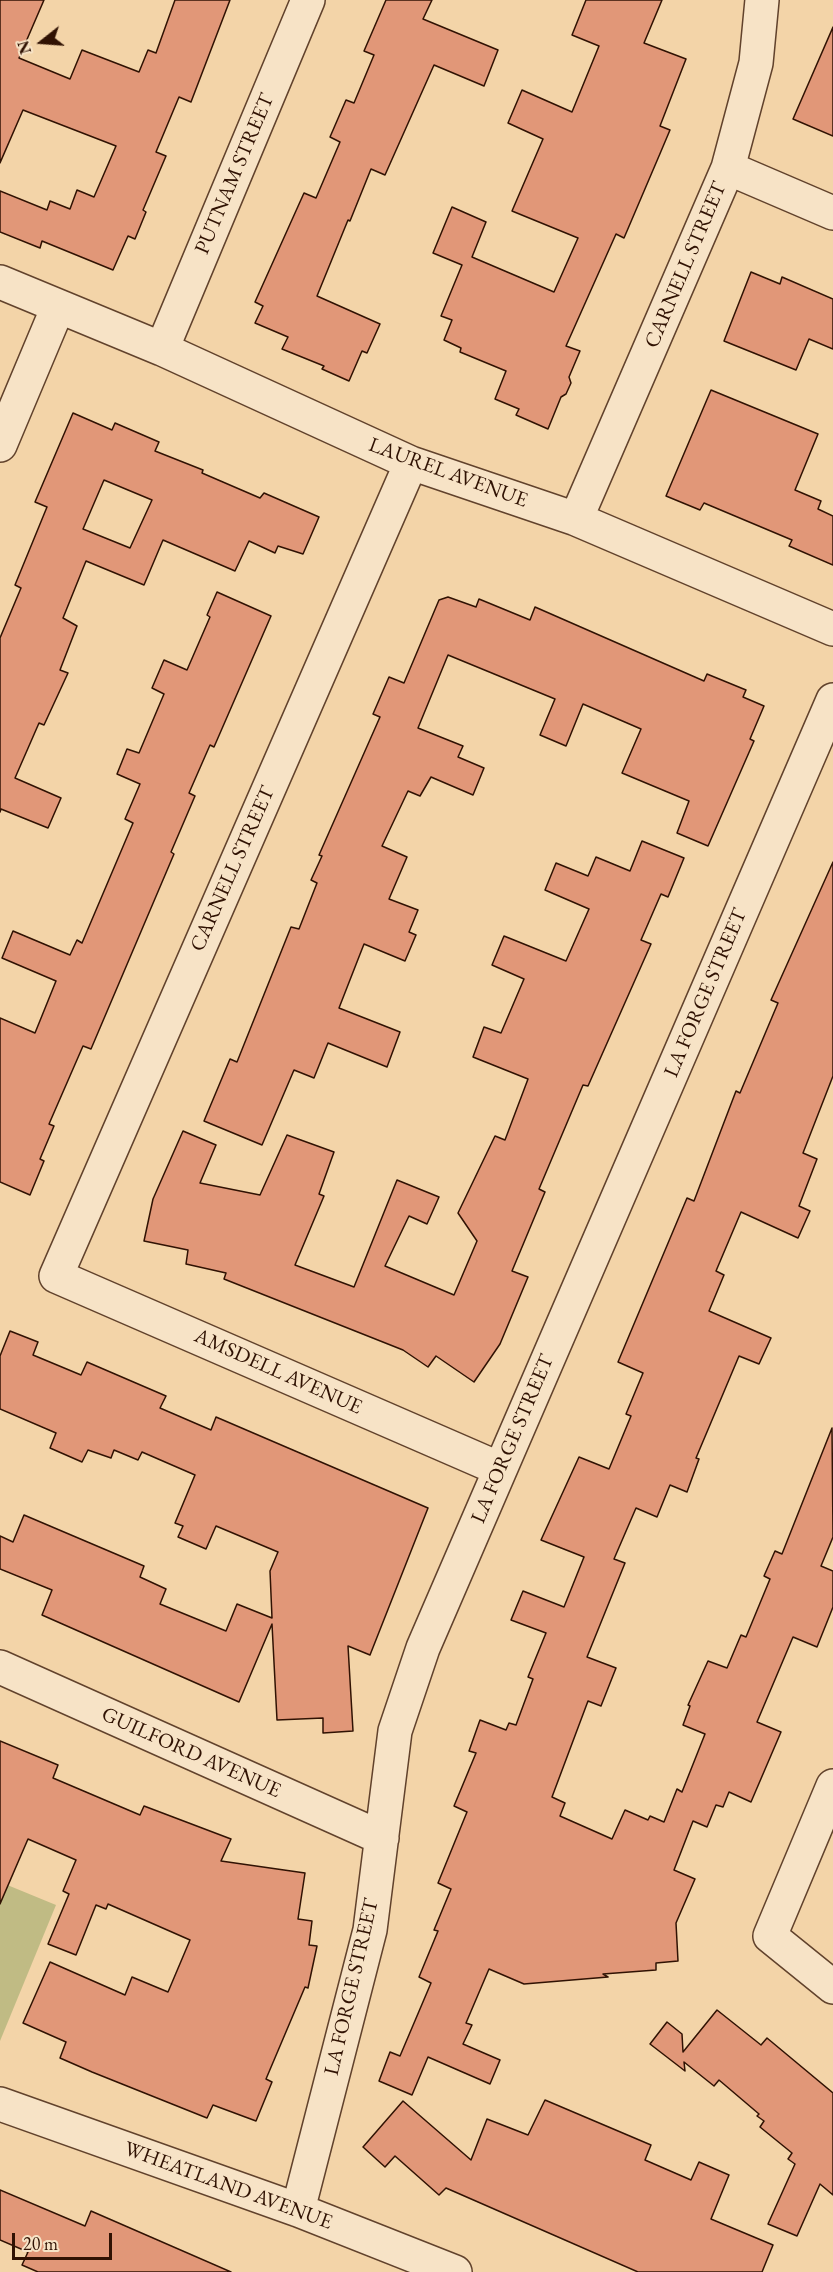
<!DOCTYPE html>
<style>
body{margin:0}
#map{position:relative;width:833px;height:2272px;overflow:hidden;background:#f3d4a8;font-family:"EB Garamond",serif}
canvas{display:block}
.north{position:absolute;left:12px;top:12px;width:60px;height:60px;-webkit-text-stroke:4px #f7e3c6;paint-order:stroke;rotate:253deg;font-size:16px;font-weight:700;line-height:24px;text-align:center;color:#301203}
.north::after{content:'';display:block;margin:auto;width:21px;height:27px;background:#301203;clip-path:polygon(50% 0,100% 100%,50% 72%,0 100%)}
.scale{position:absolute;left:12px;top:2233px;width:100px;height:27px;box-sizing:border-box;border:3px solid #301203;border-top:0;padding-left:8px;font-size:18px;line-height:21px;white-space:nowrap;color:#301203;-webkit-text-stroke:4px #f7e3c6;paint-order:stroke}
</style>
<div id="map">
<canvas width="833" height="2272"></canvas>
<div class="north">N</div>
<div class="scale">20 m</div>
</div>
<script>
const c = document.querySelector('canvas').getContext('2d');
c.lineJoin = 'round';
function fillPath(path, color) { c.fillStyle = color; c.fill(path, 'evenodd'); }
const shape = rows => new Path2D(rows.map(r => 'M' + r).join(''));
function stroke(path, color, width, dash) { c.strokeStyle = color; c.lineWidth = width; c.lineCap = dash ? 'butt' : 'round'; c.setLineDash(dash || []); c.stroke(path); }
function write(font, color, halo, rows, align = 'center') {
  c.font = font + ' "EB Garamond",serif'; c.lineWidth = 5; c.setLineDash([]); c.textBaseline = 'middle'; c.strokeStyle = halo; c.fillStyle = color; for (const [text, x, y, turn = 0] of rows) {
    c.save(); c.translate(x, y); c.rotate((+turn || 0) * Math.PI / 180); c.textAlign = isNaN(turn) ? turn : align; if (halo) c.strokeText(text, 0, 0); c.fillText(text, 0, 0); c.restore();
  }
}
const green = shape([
 [0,1882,56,1905,0,2041]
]);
const building = shape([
 [0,0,44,0,19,58,70,79,82,50,139,72,148,50,156,53,175,0,230,0,191,102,179,97,156,152,166,156,143,210,146,212,135,239,128,236,113,270,42,241,40,248,0,232,0,191,47,210,50,201,70,209,77,190,94,197,116,146,23,110,0,163,0,0],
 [386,0,432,0,423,19,498,50,484,86,434,65,385,175,371,169,350,221,348,220,317,296,380,324,367,353,362,351,349,381,322,369,324,366,282,349,288,337,255,323,263,306,255,302,304,193,316,198,340,142,330,137,346,100,354,103,374,55,364,51,386,0],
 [586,0,662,0,644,43,686,59,660,126,670,130,659,156,624,238,616,234,566,346,580,351,569,377,571,383,566,394,561,397,548,429,516,415,519,409,495,399,506,371,460,352,461,348,444,340,452,320,441,316,462,265,433,253,452,207,486,222,472,257,554,292,578,238,512,211,543,139,508,123,522,90,572,112,599,46,572,35,586,0],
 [833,27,833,136,793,119,833,27],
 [751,272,780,284,782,277,833,299,833,349,809,339,796,370,724,341,751,272],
 [711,390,818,434,795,490,821,501,818,509,833,516,833,565,789,546,792,540,704,503,700,510,666,496,711,390],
 [73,413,112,430,115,423,159,442,155,451,203,470,202,473,260,498,264,493,319,517,303,554,278,546,275,553,249,541,235,571,163,540,144,585,86,561,63,618,77,626,60,670,68,673,44,725,39,723,15,778,61,798,48,828,1,809,0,812,0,638,21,588,15,585,47,507,35,502,73,413],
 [104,480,152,500,130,548,83,529,104,480],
 [217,592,271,616,214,747,210,745,189,793,195,796,171,852,174,854,91,1049,83,1046,49,1124,54,1126,40,1159,44,1161,30,1195,0,1182,0,1018,35,1033,56,981,2,958,13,931,70,955,77,940,82,943,133,823,125,819,140,784,117,774,127,749,139,753,164,694,152,688,164,660,187,670,210,617,207,615,217,592],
 [448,597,476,607,479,599,530,620,535,607,704,681,707,674,746,690,743,697,764,706,750,739,754,741,708,846,677,833,689,801,622,773,641,729,583,704,566,746,540,735,555,699,448,655,418,728,463,746,458,757,484,768,473,795,431,777,420,796,408,791,382,846,407,857,389,899,418,910,409,932,416,935,405,961,364,944,339,1008,400,1032,387,1067,328,1043,314,1078,294,1070,262,1145,204,1121,230,1059,237,1062,291,927,299,929,317,883,311,880,322,856,319,855,380,717,373,714,389,677,404,683,439,600,448,597],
 [642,841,684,858,668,897,661,894,641,940,651,944,588,1086,583,1085,539,1189,545,1192,512,1271,528,1277,500,1344,474,1382,436,1356,428,1367,403,1350,224,1279,226,1273,186,1264,188,1250,144,1241,153,1199,183,1131,216,1145,200,1183,260,1195,287,1135,334,1152,319,1194,324,1196,295,1265,354,1287,397,1180,439,1197,427,1224,409,1216,385,1266,454,1295,477,1241,458,1213,495,1136,505,1140,528,1079,473,1057,484,1027,501,1033,524,979,492,965,504,936,566,961,589,909,545,890,556,863,588,876,596,857,630,871,642,841],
 [833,862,833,1076,803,1153,817,1159,799,1206,810,1211,798,1238,741,1212,716,1271,724,1275,709,1311,771,1338,759,1364,739,1356,696,1458,699,1459,687,1492,670,1485,657,1517,636,1508,614,1559,625,1563,587,1657,616,1668,601,1706,588,1701,552,1797,565,1803,560,1816,612,1839,625,1810,648,1820,650,1816,664,1822,677,1789,682,1792,705,1734,683,1725,690,1706,688,1705,708,1661,727,1668,741,1635,746,1637,770,1579,764,1576,775,1551,782,1554,832,1428,833,1537,821,1566,833,1571,833,1607,817,1647,793,1637,757,1722,781,1732,751,1802,729,1792,723,1807,716,1805,707,1827,693,1821,674,1870,695,1879,676,1923,678,1961,656,1963,656,1970,603,1974,608,1977,524,1984,489,1969,466,2023,472,2025,463,2044,500,2060,490,2084,428,2057,412,2095,379,2081,390,2052,400,2056,431,1983,419,1977,438,1931,434,1930,451,1889,438,1883,467,1812,454,1806,476,1753,469,1751,480,1720,506,1730,509,1723,516,1725,533,1679,528,1677,546,1633,511,1620,523,1591,564,1607,584,1557,541,1540,579,1457,609,1469,631,1416,626,1414,643,1373,618,1362,687,1198,694,1201,736,1091,740,1093,778,1003,771,1000,833,862],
 [10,1331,38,1342,33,1355,81,1375,87,1362,166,1396,160,1408,211,1430,216,1417,428,1508,370,1655,348,1646,353,1731,323,1733,323,1718,277,1720,272,1624,239,1702,42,1615,52,1590,0,1569,0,1536,13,1542,24,1515,144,1566,140,1577,166,1589,160,1604,226,1631,237,1604,272,1618,270,1571,278,1552,216,1526,206,1549,178,1537,183,1526,175,1523,195,1475,142,1452,138,1460,114,1450,111,1458,88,1450,82,1462,50,1448,56,1433,0,1409,0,1356,10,1331],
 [0,1741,58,1765,53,1778,140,1815,144,1806,231,1839,221,1861,305,1873,298,1919,312,1921,309,1945,317,1946,308,1988,305,1987,266,2079,272,2082,256,2121,213,2105,207,2118,92,2072,60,2058,66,2042,23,2023,50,1962,125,1995,132,1977,168,1992,190,1940,108,1904,106,1909,96,1905,76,1955,48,1944,69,1894,63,1891,76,1860,28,1839,0,1904,0,1741],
 [717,2010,761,2045,767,2038,833,2093,833,2195,820,2184,797,2236,768,2224,795,2164,788,2159,792,2153,760,2127,764,2121,757,2116,759,2114,719,2080,714,2086,684,2062,685,2071,650,2044,667,2022,682,2034,683,2052,717,2010],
 [545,2100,651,2145,645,2160,691,2180,699,2162,729,2175,711,2219,773,2245,762,2272,638,2272,446,2188,439,2195,395,2156,385,2167,363,2147,403,2101,471,2160,487,2119,528,2135,545,2100],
 [0,2190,85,2226,91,2211,231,2272,38,2272,22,2265,28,2252,0,2240,0,2190]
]);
const minor = shape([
 [728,168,833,213],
 [0,282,162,349,411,463,576,519,833,629],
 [162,349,308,0],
 [0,445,58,307],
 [411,463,56,1276,500,1469],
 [576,519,728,168,756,63,762,0],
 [0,1667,382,1838],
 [833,1786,770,1936,833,1987],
 [0,2104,298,2210,455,2272],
 [298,2210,370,1930,395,1731,423,1648,833,700]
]);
const streetNames = [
 ["PUTNAM STREET",235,174,-67],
 ["CARNELL STREET",686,265,-67],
 ["LAUREL AVENUE",448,473,20],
 ["CARNELL STREET",233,869,-66],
 ["LA FORGE STREET",706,993,-67],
 ["AMSDELL AVENUE",278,1372,24],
 ["LA FORGE STREET",513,1439,-67],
 ["GUILFORD AVENUE",191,1753,24],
 ["LA FORGE STREET",352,1987,-77],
 ["WHEATLAND AVENUE",228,2186,20]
];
fillPath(green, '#c0bb84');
fillPath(building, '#e19778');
stroke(building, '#301203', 1.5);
stroke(minor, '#61422c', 36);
stroke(minor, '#f7e3c6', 33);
write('21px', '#301203', '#f7e3c6', streetNames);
</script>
